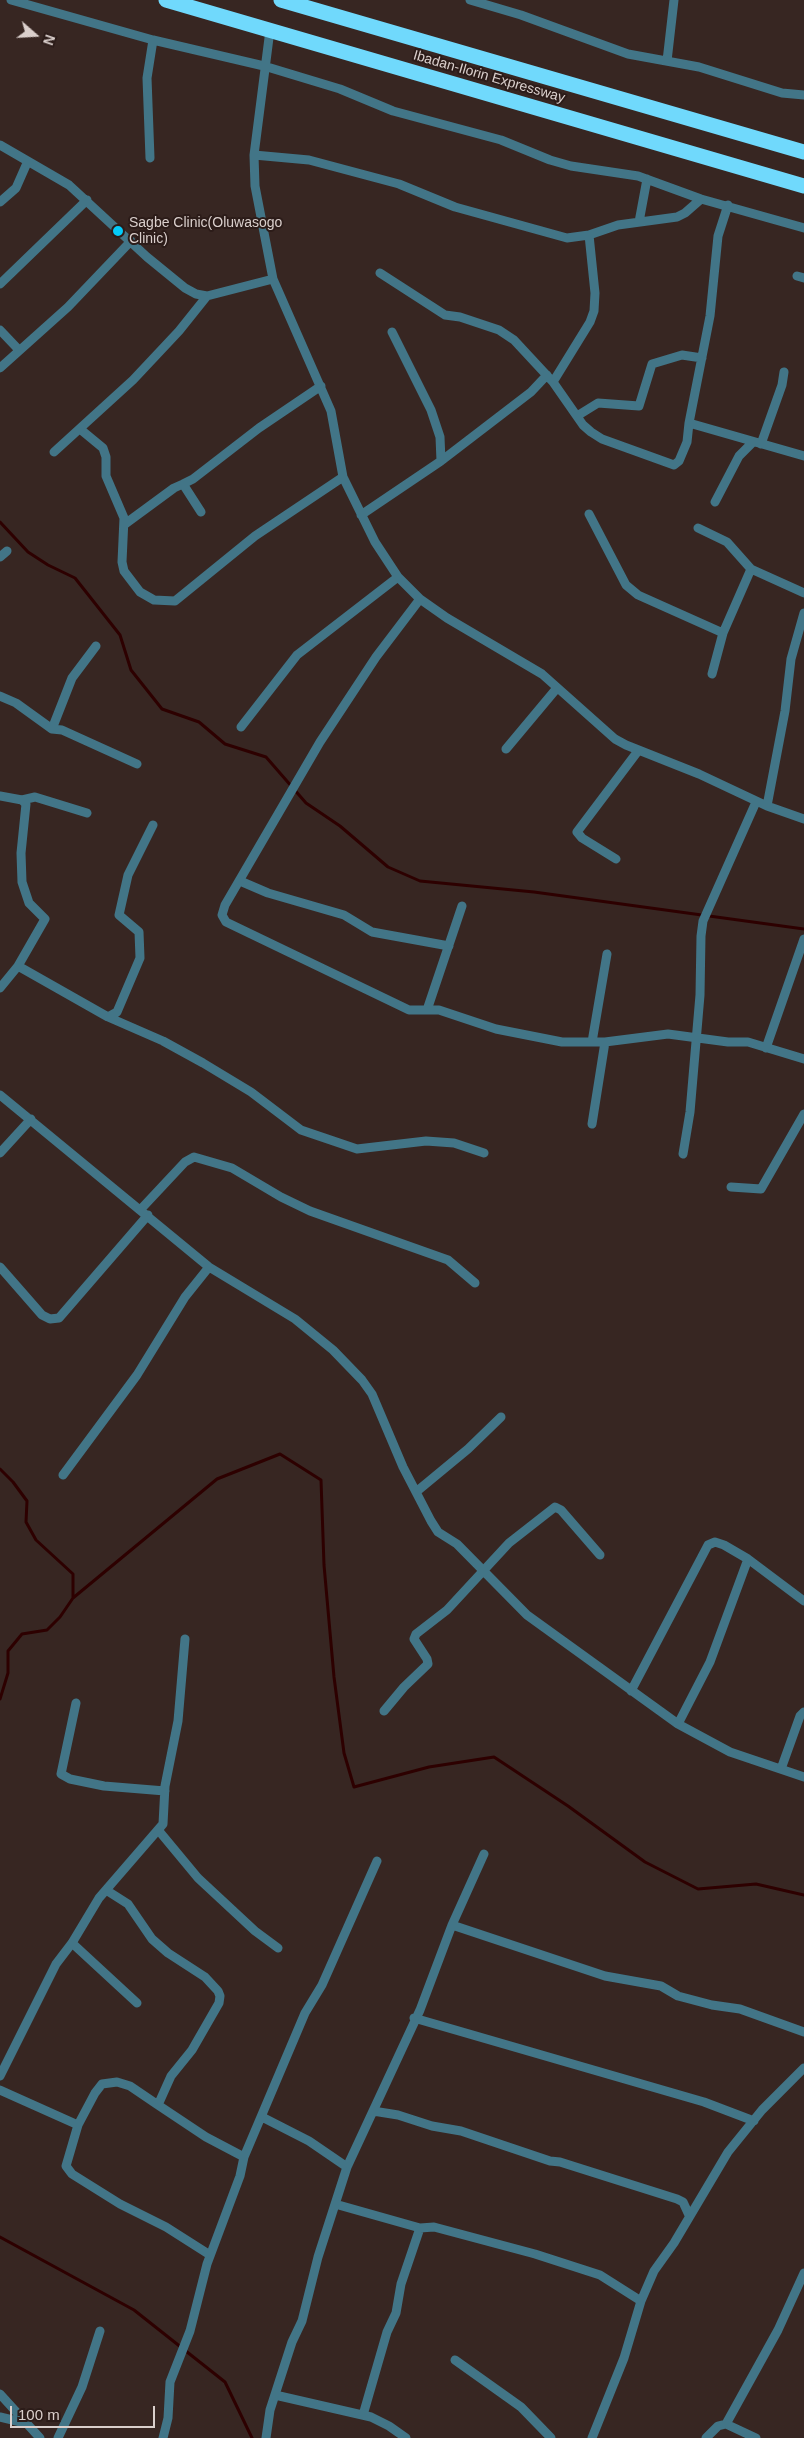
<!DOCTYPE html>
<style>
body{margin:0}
#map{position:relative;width:804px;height:2438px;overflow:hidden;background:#372622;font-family:Arial,sans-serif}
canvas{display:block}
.north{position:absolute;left:10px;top:10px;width:50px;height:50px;-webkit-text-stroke:4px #2c1c19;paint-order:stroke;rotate:109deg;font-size:14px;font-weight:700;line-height:20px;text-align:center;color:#dacfcc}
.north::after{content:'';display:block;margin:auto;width:18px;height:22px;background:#dacfcc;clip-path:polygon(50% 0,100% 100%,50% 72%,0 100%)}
.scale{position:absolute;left:10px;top:2406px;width:145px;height:22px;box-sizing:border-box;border:2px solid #dacfcc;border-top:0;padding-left:6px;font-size:15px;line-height:18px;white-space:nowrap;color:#dacfcc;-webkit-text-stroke:4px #2c1c19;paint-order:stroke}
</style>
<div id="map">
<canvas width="804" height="2438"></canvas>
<div class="north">N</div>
<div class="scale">100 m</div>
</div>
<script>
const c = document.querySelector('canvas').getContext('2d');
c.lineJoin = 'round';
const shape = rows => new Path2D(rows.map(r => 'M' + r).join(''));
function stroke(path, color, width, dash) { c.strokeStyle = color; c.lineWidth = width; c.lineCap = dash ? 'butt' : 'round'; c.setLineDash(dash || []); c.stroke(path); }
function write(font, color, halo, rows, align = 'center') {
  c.font = font + ' Arial,sans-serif'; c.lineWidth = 4; c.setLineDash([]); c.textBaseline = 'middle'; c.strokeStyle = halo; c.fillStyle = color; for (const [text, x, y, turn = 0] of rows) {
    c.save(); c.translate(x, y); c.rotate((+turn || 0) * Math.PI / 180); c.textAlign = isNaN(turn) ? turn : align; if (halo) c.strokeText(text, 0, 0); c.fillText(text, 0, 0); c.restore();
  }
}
const stream = shape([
 [0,522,28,552,48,565,75,578,120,635,131,670,162,709,199,722,225,744,266,757,306,803,340,826,388,867,420,881,534,892,804,929],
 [0,1469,13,1482,27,1501,26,1522,36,1540,73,1574,73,1598,60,1617,47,1630,22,1634,8,1651,8,1673,0,1699],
 [73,1598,217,1479,280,1454,321,1480,324,1565,334,1677,344,1753,354,1787,429,1767,494,1757,568,1806,645,1862,698,1889,756,1884,804,1895],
 [0,2237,134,2310,225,2382,252,2438]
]);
const street = shape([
 [11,0,153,40,264,66,340,89,393,111,501,140,550,160,571,166,638,176,701,199,804,228],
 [470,0,521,15,628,54,699,67,782,93,804,95],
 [270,30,254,155,255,186,273,279,331,411,343,477,375,542,398,577,420,599,447,618,542,674,615,739,626,745,699,774,767,806,804,819],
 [667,61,674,0],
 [0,145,69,185,147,257,185,288,196,294,207,296,273,279],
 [254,155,309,160,399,184,455,207,567,238,589,235,618,225,677,217,685,213,701,199],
 [150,158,147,78,153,40],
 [0,202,16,188,27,163],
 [639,222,647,179],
 [380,273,445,315,460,317,499,330,514,340,553,382,583,425,591,432,602,439,674,465,679,461,687,442,689,423,710,316,718,236,728,205],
 [797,276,804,278],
 [0,284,87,200],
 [0,330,19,350],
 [392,332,431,410,440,437,441,461],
 [0,368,68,307,131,241],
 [553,382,590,322,594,311,595,293,589,235],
 [577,416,598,403,639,406,652,364,682,355,702,358],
 [689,423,804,456],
 [80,429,103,448,106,457,106,476,124,518,122,562,124,571,140,592,154,600,175,601,255,536,343,477],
 [761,444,782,385,784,372],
 [54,452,133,380,179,331,207,296],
 [715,502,739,456,753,442],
 [201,512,183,484,193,479,259,428,321,386],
 [589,514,626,585,638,595,723,633],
 [361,515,441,461,531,392,547,375],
 [125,524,174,488,183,484],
 [698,528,727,542,751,569,804,593],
 [0,557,7,551],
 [420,599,376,657,320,742,225,905,222,915,226,922,409,1010,439,1010,496,1029,562,1042,605,1042,668,1034,728,1042,748,1042,804,1059],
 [712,674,723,633,751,569],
 [0,696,16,703,52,729,62,730,137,764],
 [241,727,297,655,398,577],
 [52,729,72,678,96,646],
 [506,749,557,688],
 [0,796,22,800,26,804,21,853,22,882,29,903,45,919,18,966,0,988],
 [22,800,35,797,87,813],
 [767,806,785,711,791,659,804,613],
 [616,859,582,838,577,832,638,751],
 [240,881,268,893,344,915,372,932,449,946],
 [18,966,108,1017,163,1041,203,1063,251,1092,301,1130,357,1149,426,1141,454,1143,484,1153],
 [427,1010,462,906],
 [108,1017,117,1012,140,958,139,932,119,915,128,875,153,825],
 [592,1042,607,954],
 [766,1048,804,939],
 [0,1095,209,1267,295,1319,333,1350,362,1380,372,1394,403,1467,431,1521,438,1532,457,1544,527,1615,678,1724,730,1752,804,1777],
 [592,1124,605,1042],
 [0,1153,31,1119],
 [683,1154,690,1112,700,995,701,936,703,921,756,802],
 [731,1187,761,1189,804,1114],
 [141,1209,185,1162,194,1157,232,1168,281,1197,310,1211,448,1260,475,1283],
 [0,1267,42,1315,50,1319,59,1318,148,1215],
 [63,1475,137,1375,185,1297,209,1267],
 [416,1492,468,1449,501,1417],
 [631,1691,708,1545,715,1542,724,1545,748,1559,804,1601],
 [76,1703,61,1774,70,1779,104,1786,165,1791],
 [384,1711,404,1687,428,1664,427,1659,414,1639,416,1634,447,1610,509,1543,555,1507,561,1510,600,1555],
 [678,1724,710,1662,748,1559],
 [781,1769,800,1716,804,1712],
 [159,1831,198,1878,255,1931,278,1948],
 [452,1925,484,1854],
 [72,1943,137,2003],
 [414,2018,704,2102,754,2121],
 [0,2076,56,1964,72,1943,99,1898,163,1824,165,1786,178,1721,185,1639],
 [0,2090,78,2125,95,2093,102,2084,117,2082,130,2086,158,2105,171,2076,192,2050,219,2003,220,1996,218,1991,205,1977,168,1953,152,1939,128,1904,106,1890],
 [158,2105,206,2137,244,2157],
 [373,2111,398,2115,432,2126,461,2131,550,2161,560,2162,677,2199,683,2202,689,2215],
 [262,2117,309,2141,347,2167],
 [78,2125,66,2166,72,2174,120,2204,166,2227,210,2255],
 [335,2204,420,2228,434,2227,535,2254,600,2275,641,2301],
 [455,2360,521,2407,551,2438],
 [0,2394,40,2438],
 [275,2395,371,2417,389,2426,406,2438],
 [363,2415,387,2332,396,2313,401,2284,420,2228],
 [0,2417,25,2423],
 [726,2424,778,2330,804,2273],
 [58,2438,82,2387,100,2331],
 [163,2438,168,2418,170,2382,190,2331,207,2264,240,2176,244,2157,305,2013,322,1985,377,1861],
 [266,2438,270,2410,292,2342,302,2321,318,2257,347,2167,420,2010,452,1925,605,1976,661,1986,678,1996,712,2005,740,2009,804,2032],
 [592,2438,624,2358,641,2301,654,2271,674,2243,728,2152,762,2110,804,2068],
 [706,2438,718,2426,726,2424,756,2438]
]);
const highway = shape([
 [166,0,804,186],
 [281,0,804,152]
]);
const markers = [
 [118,231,6,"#04cbf9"]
];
const streetNames = [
 ["Ibadan-Ilorin Expressway",489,77,16]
];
const poiNames = [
 ["Sagbe Clinic(Oluwasogo",129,223],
 ["Clinic)",129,239]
];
stroke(stream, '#2d0000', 3);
stroke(street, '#427587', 9);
stroke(highway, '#70d9fc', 15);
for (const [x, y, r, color] of markers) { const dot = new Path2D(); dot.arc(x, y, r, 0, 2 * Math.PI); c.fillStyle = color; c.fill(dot); stroke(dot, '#2c1c19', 2); }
write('14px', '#dacfcc', '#2c1c19', streetNames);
write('14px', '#dacfcc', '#2c1c19', poiNames, 'left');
</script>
